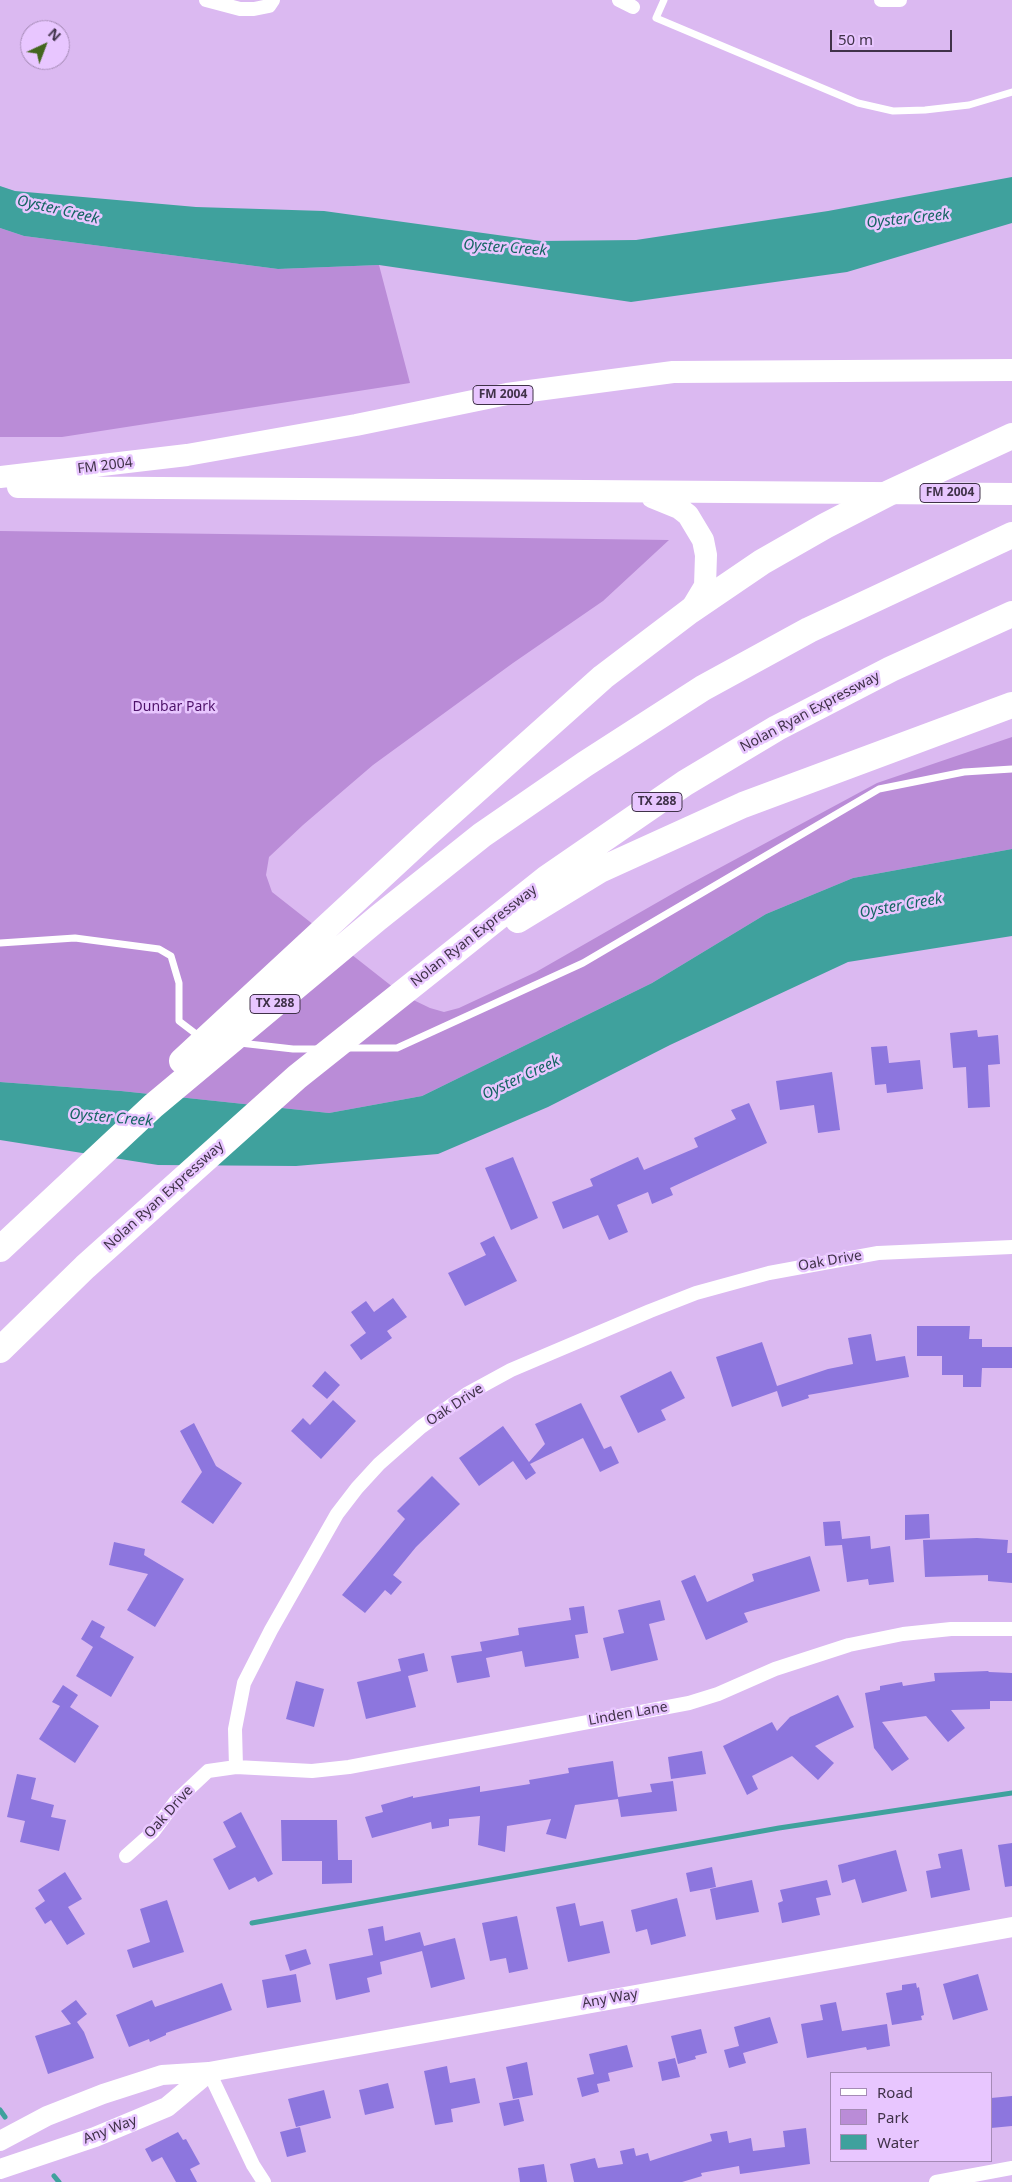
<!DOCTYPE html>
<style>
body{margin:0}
#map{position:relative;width:1012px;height:2182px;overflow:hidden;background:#dbb9f1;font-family:"Noto Sans",sans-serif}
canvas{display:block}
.legend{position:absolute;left:830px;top:2072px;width:162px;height:90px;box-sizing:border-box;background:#e8c6ff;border:1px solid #a58bb6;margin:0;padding:6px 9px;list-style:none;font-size:15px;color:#403249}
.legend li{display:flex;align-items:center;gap:10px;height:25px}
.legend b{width:25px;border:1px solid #a58bb6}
.north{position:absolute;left:20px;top:20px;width:50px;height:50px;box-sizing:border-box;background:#e8c6ff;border:1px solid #a58bb6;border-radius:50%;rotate:43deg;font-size:14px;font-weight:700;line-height:20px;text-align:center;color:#403249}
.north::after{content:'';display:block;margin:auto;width:18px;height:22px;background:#43661e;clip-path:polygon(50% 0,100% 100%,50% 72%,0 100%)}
.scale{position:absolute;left:830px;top:30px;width:122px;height:22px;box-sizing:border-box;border:2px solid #403249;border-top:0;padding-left:6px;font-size:15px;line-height:18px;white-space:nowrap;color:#403249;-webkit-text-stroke:4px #e8c6ff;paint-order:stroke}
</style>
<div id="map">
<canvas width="1012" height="2182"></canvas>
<ul class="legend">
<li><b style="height:6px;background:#fff"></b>Road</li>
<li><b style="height:14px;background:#ba8cd7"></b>Park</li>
<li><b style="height:14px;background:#3fa19d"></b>Water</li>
</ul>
<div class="north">N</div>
<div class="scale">50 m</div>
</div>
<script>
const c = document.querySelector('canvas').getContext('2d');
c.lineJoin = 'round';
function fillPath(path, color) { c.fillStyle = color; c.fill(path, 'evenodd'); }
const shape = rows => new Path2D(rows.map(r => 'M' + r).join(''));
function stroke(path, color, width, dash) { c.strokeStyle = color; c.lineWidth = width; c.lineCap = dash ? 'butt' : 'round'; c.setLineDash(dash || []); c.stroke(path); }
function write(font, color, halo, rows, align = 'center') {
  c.font = font + ' "Noto Sans",sans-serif'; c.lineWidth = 5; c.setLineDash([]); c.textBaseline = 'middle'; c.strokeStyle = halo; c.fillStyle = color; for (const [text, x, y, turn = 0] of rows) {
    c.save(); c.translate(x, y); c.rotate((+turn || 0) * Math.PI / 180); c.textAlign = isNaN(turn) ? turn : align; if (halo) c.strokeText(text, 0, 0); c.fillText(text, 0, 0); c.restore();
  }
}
const green = shape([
 [0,228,24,236,278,269,379,265,410,383,62,437,0,437],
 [0,531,669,540,603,601,513,663,373,765,303,825,269,857,266,875,272,892,403,995,430,1008,444,1012,459,1008,536,972,686,886,877,783,1012,737,1012,849,853,878,766,914,652,983,422,1096,329,1113,121,1091,0,1082]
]);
const water = shape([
 [1012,177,1012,223,847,272,631,302,379,265,278,269,24,236,0,228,0,186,15,191,196,207,324,211,541,241,636,240,828,211],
 [1012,849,1012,936,848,962,670,1045,548,1107,438,1154,296,1166,158,1165,0,1140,0,1082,121,1091,329,1113,422,1096,652,983,766,914,853,878]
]);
const stream = shape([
 [252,1923,779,1828,1012,1793],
 [0,2110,5,2117],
 [54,2176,59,2182]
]);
const building = shape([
 [977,1030,978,1037,998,1035,1000,1064,988,1065,990,1107,968,1108,966,1067,953,1068,950,1033],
 [887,1046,889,1063,920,1060,923,1089,887,1093,886,1084,875,1085,871,1047],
 [832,1072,840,1130,818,1133,814,1105,780,1110,776,1081],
 [749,1103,767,1143,670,1188,673,1195,652,1204,648,1192,617,1205,628,1232,609,1240,598,1215,563,1229,552,1202,593,1186,590,1179,638,1157,644,1170,698,1147,694,1138,736,1119,731,1110],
 [513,1157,538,1218,511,1230,485,1168],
 [494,1236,517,1281,465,1306,448,1273,486,1255,480,1243],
 [393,1298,407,1317,387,1331,392,1338,361,1360,350,1345,366,1333,351,1312,366,1301,374,1312],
 [917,1326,970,1326,969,1339,982,1339,982,1347,1012,1347,1012,1368,982,1368,981,1387,963,1387,963,1375,942,1375,942,1356,917,1356],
 [871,1334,876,1361,905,1356,909,1377,808,1395,809,1398,782,1407,777,1391,732,1407,716,1357,762,1342,777,1386,828,1369,853,1364,848,1338],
 [325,1371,340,1385,327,1399,312,1386],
 [671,1371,685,1398,661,1410,666,1420,638,1433,620,1396],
 [333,1400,356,1421,321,1459,291,1431,303,1418,310,1425],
 [581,1403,604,1449,611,1446,619,1463,600,1472,583,1438,530,1464,536,1473,526,1480,513,1461,479,1486,459,1458,503,1426,529,1462,545,1444,535,1424],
 [194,1423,216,1466,242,1483,213,1524,181,1502,202,1472,180,1431],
 [432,1476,460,1504,416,1547,393,1575,402,1582,391,1595,385,1590,365,1613,342,1595,405,1519,397,1511],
 [929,1514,930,1538,905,1540,905,1515],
 [840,1521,842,1539,870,1536,871,1549,890,1546,894,1582,869,1585,868,1579,847,1582,842,1545,825,1546,823,1522],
 [977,1538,1008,1540,1007,1553,1012,1553,1012,1583,988,1581,988,1575,925,1577,923,1540],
 [114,1542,145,1549,144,1555,184,1579,155,1627,127,1610,148,1574,109,1565],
 [810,1556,820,1591,744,1613,748,1622,706,1640,681,1581,695,1575,707,1602,754,1581,752,1574],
 [660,1600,665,1620,649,1624,658,1660,611,1671,603,1638,624,1633,618,1610],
 [584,1606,588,1633,575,1635,579,1658,525,1667,522,1651,486,1658,490,1677,457,1683,451,1656,482,1651,480,1642,519,1635,518,1628,571,1620,569,1608],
 [92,1620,105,1627,100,1637,134,1657,111,1697,76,1676,93,1647,81,1639],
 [424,1653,428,1671,408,1676,416,1707,366,1719,357,1682,401,1671,398,1659],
 [988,1671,989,1672,1012,1673,1012,1701,990,1701,990,1709,951,1710,965,1728,948,1742,926,1716,882,1722,909,1759,892,1771,874,1748,865,1693,880,1690,880,1686,902,1682,903,1686,935,1681,934,1673],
 [296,1681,324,1689,314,1727,286,1719],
 [63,1685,78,1695,70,1707,99,1726,75,1763,39,1739,60,1706,52,1702],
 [838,1695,854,1727,815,1746,834,1763,818,1780,792,1756,752,1776,758,1789,747,1795,723,1746,772,1722,777,1731,790,1717],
 [702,1751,706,1774,671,1779,668,1757],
 [613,1761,618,1797,652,1792,650,1784,673,1781,677,1811,621,1817,618,1799,575,1805,566,1839,546,1834,551,1819,507,1826,505,1852,478,1845,480,1816,449,1819,449,1826,432,1829,431,1822,372,1838,365,1817,383,1812,381,1805,413,1796,413,1798,480,1786,480,1792,530,1784,529,1780,569,1773,568,1768],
 [17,1774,36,1778,31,1799,54,1805,51,1817,66,1820,59,1851,20,1842,25,1821,7,1817],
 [241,1812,273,1874,258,1882,255,1877,229,1890,213,1859,236,1847,223,1822],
 [281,1820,337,1820,338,1860,352,1860,352,1883,322,1884,322,1861,282,1861],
 [1012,1843,1012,1886,1005,1887,998,1845],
 [962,1849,970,1890,931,1898,926,1871,941,1868,938,1854],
 [896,1850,907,1891,862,1903,855,1879,842,1883,838,1865],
 [712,1867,716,1887,690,1892,686,1873],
 [65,1872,82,1899,68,1907,85,1934,67,1945,51,1920,45,1924,35,1908,45,1901,38,1890],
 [752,1880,759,1912,716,1920,710,1889],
 [827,1880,831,1895,816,1898,820,1915,782,1923,778,1903,783,1901,780,1890],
 [677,1898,686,1936,651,1945,647,1929,636,1932,631,1910],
 [167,1900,184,1952,133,1968,127,1950,150,1942,140,1909],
 [575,1903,580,1926,603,1921,610,1953,568,1962,556,1907],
 [517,1916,528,1969,509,1973,506,1958,490,1961,482,1923],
 [383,1926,385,1941,420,1932,424,1946,455,1938,465,1979,431,1988,422,1951,380,1962,382,1974,367,1978,370,1992,336,2000,329,1964,373,1955,368,1929],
 [306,1949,311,1964,290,1971,285,1955],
 [296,1974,301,2002,267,2008,262,1980],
 [978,1974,988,2010,953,2020,943,1984],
 [222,1983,232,2010,166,2033,166,2035,150,2042,149,2039,129,2047,116,2015,152,2000,155,2007],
 [916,1983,917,1988,919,1987,924,2015,921,2016,922,2020,892,2025,886,1993,902,1990,902,1985],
 [76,2000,87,2014,77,2022,84,2032,94,2058,48,2074,35,2036,71,2024,61,2011],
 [836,2002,842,2031,887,2024,890,2046,867,2050,866,2047,807,2058,801,2024,823,2020,820,2005],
 [770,2017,778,2043,743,2053,746,2063,729,2068,724,2050,739,2046,734,2027],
 [701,2029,707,2053,695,2056,696,2059,678,2064,671,2036],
 [627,2045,633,2067,608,2073,610,2081,597,2084,599,2092,582,2097,577,2078,594,2074,589,2054],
 [675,2058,680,2077,662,2081,658,2062],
 [527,2062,533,2095,513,2099,506,2067],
 [447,2066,450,2083,475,2078,480,2103,451,2109,453,2122,435,2125,424,2071],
 [388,2083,394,2108,365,2115,359,2090],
 [324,2090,331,2118,296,2127,288,2099],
 [1012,2096,1012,2126,991,2128,991,2098],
 [519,2099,524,2121,504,2126,499,2103],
 [300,2127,306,2152,287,2157,280,2132],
 [806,2128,810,2164,740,2174,739,2166,701,2173,702,2176,682,2182,574,2182,570,2164,595,2158,598,2168,623,2164,620,2151,634,2148,636,2156,648,2153,650,2161,712,2141,710,2134,727,2131,729,2143,751,2138,753,2151,785,2147,783,2131],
 [178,2132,183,2140,186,2139,200,2164,190,2169,197,2182,176,2182,162,2157,152,2162,145,2149],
 [544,2164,547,2182,520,2182,518,2168]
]);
const lane = shape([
 [664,0,656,18,858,103,893,111,925,110,969,105,1012,92],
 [0,943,75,938,159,949,171,956,179,983,179,1021,200,1037],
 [240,1043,293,1049,319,1049],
 [345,1048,397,1048,583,963,879,789,964,772,1012,769]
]);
const street = shape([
 [206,0,240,9,254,9,269,6,273,0],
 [619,0,633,7],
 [881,0,900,0],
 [236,1767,235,1729,244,1683,271,1630,337,1514,357,1488,379,1464,421,1427,467,1394,511,1370,650,1311,696,1293,769,1273,878,1253,1012,1247],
 [126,1856,153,1832,176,1801,208,1771,236,1767,312,1771,349,1767,689,1703,718,1694,775,1669,849,1645,903,1634,951,1629,1012,1629],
 [209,2072,253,2165,264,2182],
 [936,2182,1012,2168]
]);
const secondary = shape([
 [0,2141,47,2116,103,2094,162,2075,209,2072,1012,1927],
 [0,2169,95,2137,167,2107,209,2072]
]);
const primary = shape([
 [0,477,187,455,356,425,507,394,673,372,1012,370],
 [18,487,1012,494],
 [652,497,679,508,688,515,703,540,706,555,705,586,690,611]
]);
const highway = shape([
 [518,920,600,870,743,805,1012,705],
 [182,1061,425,836,603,677,690,611,762,562,825,526,889,493,1012,436],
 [0,1249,153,1106,378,918,482,835,585,764,703,688,809,630,1012,535],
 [0,1350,85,1267,297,1077,547,878,685,783,777,728,891,669,1012,614]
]);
const shields = [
 [503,395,60],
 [950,493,60],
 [657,802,50],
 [275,1004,50]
];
const shieldNames = [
 ["FM 2004",503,395],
 ["FM 2004",950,493],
 ["TX 288",657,802],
 ["TX 288",275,1004]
];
const streetNames = [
 ["FM 2004",105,466,-7],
 ["Nolan Ryan Expressway",810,712,-28],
 ["Nolan Ryan Expressway",474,936,-38],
 ["Nolan Ryan Expressway",164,1196,-42],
 ["Oak Drive",830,1261,-10],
 ["Oak Drive",455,1405,-33],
 ["Linden Lane",628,1714,-10],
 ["Oak Drive",169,1812,-48],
 ["Any Way",610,1999,-10],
 ["Any Way",110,2130,-21]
];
const parkNames = [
 ["Dunbar Park",174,707]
];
const waterNames = [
 ["Oyster Creek",58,210,13],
 ["Oyster Creek",908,219,-6],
 ["Oyster Creek",505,248,4],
 ["Oyster Creek",901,906,-10],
 ["Oyster Creek",521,1078,-25],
 ["Oyster Creek",111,1118,5]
];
fillPath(green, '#ba8cd7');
fillPath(water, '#3fa19d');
stroke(stream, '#3fa19d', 5);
fillPath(building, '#8d76de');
stroke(lane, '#fff', 7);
stroke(street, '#fff', 14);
stroke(secondary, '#fff', 20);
stroke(primary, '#fff', 22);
stroke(highway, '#fff', 26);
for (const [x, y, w] of shields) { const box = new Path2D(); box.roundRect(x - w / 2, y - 9.5, w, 19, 4); c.fillStyle = '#e8c6ff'; c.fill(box); stroke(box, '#403249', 1); }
write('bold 12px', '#403249', null, shieldNames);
write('14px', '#403249', '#e8c6ff', streetNames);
write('14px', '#4e126a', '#e8c6ff', parkNames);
write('italic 15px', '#156562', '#e8c6ff', waterNames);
</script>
